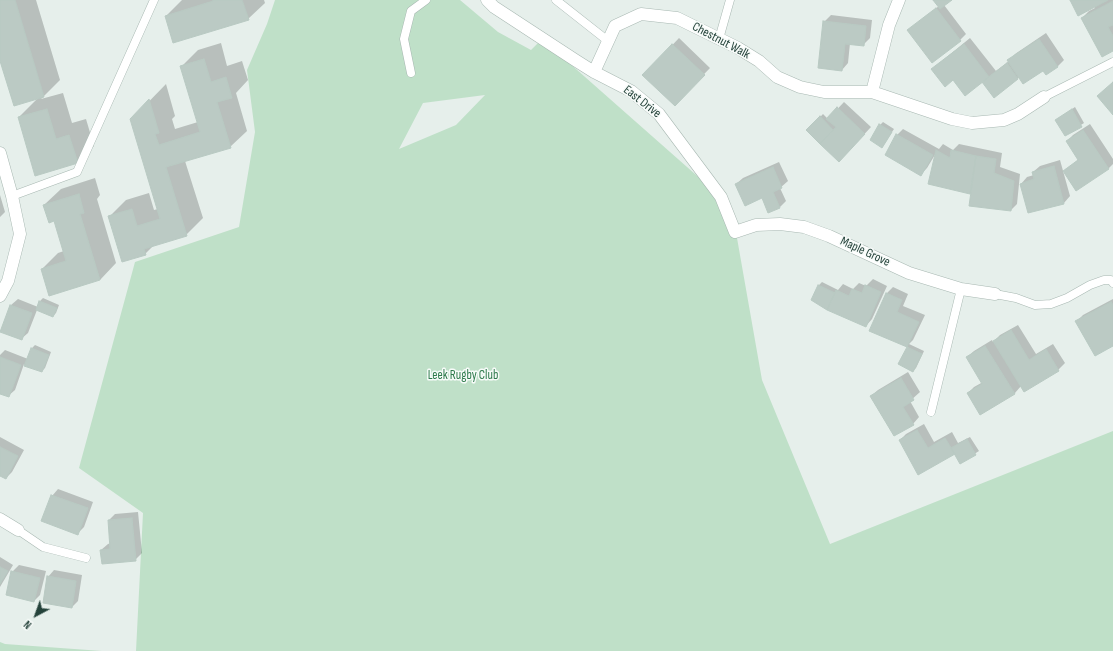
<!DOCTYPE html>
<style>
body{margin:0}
#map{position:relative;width:1113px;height:651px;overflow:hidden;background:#e6efeb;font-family:"Sofia Sans Condensed",sans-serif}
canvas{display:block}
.north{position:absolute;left:16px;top:595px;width:40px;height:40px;-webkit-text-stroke:3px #f7fbf9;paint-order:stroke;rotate:221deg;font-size:11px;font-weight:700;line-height:16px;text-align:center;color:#24423a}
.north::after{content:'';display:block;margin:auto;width:14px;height:18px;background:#24423a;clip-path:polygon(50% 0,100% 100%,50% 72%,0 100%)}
</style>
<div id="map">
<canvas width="1113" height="651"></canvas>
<div class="north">N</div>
</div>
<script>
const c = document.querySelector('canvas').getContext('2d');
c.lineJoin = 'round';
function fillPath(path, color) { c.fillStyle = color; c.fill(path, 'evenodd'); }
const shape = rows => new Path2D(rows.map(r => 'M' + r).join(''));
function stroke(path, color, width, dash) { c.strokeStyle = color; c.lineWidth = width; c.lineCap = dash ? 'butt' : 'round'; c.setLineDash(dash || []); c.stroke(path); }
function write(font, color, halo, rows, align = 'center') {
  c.font = font + ' "Sofia Sans Condensed",sans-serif'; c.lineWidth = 3; c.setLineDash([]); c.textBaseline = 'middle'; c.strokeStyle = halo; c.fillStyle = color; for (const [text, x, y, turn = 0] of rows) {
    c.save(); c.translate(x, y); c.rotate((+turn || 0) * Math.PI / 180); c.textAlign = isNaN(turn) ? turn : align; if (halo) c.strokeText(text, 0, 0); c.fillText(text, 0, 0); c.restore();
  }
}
const green = shape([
 [275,0,460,0,498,32,531,50,542,39,721,197,737,238,762,380,830,544,1113,431,1113,651,136,651,143,513,79,468,135,262,239,227,255,132,247,70,267,24],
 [485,95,456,125,399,149,423,103],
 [0,642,5,644,102,651,0,651]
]);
const shadow = shape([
 [0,0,36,0,60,80,41,99,63,93,72,123,86,119,94,146,78,162,19,117,38,98,0,57],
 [182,0,264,0,265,3,248,19,166,16],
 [934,0,950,0,944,5,966,34,960,40,908,30,939,6],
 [1071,0,1113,0,1113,50,1082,18,1089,11,1095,8,1094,6],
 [831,15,872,20,870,38,863,45,850,43,848,63,842,70,824,22],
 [1046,33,1064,60,1058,66,1046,74,1043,69,1020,76,1017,79,982,81,953,79,932,69,970,38,996,71,1009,61,1015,54],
 [679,38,710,68,681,98,644,75],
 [221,43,227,66,242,61,248,80,236,93,247,131,230,147,185,161,203,218,186,235,155,244,145,254,109,217,126,200,149,193,154,210,158,209,131,120,166,84,175,116,172,119,175,129,198,122,181,67,198,50],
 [844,102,871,127,845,155,820,144,808,130,823,114,828,119],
 [1075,107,1084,123,1065,135,1056,120],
 [883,122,894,129,882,147,880,125],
 [1090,124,1113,159,1113,164,1109,168,1076,190,1064,171,1079,159,1067,141,1073,135],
 [903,129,939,149,943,144,953,150,959,144,1002,153,1000,167,1020,174,1017,204,1011,210,971,194,930,183,936,153,927,168,921,174,897,135],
 [1060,160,1070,196,1064,203,1029,212,1021,184,1027,177,1034,175,1033,172,1040,166],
 [779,162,788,181,780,188,786,201,779,208,762,197,736,184,743,178],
 [95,178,100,195,97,199,116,263,100,280,42,269,58,253,64,251,55,220,44,205,61,189],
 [0,195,5,212,0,217],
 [873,279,887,286,872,319,866,326,812,300,819,285,822,282,838,290,843,284,853,289,859,283,866,286],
 [893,287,908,294,903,306,925,315,913,340,909,344,924,351,916,368,913,371,899,364,908,347,871,331,886,294],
 [43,298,59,305,56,313,53,316,37,310,28,333,21,339,11,305,18,299,38,307,40,301],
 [1113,299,1113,345,1076,322,1083,315],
 [1018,325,1036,354,1053,344,1065,363,1058,370,1024,391,1021,386,1015,393,981,414,968,393,974,387,983,382,967,357,974,351,992,340,993,342,1000,335],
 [35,345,51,352,45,368,42,371,24,364,15,390,8,396,0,393,0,355,5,350,28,359,32,348],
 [908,372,920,392,910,401,919,417,913,424,871,396,878,390],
 [924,424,934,442,952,432,958,443,970,437,979,451,960,463,955,453,918,473,900,440,906,434],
 [0,437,24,450,12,472,6,478,0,475],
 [58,489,93,502,84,527,78,533,52,496],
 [138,512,142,553,135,560,101,550,108,544,111,543,109,520,115,514],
 [0,557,13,565,0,587],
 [19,565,46,571,40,595,34,601,12,572],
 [54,570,82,575,78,601,72,607,48,577]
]);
const building = shape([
 [0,0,15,0,44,97,14,106,0,61,0,0],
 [213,0,242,0,249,20,173,43,165,16,213,1,213,0],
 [933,0,952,0,940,9,933,0],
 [1070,0,1108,0,1078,16,1070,0],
 [1113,1,1113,25,1108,27,1113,36,1113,51,1102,57,1081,18,1113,1],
 [936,8,961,41,932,63,907,30,936,8],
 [823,21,866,26,864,46,845,44,842,71,818,68,823,21],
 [1039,39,1058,67,1046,75,1043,71,1023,84,1007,60,1039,39],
 [672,44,705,75,675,106,642,75,672,44],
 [964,44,989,77,965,96,953,80,945,87,931,69,964,44],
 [204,59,211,82,226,77,232,98,217,102,231,148,166,167,187,236,144,249,146,255,122,262,108,216,132,209,137,226,160,219,130,119,149,99,159,133,155,134,159,145,200,132,180,66,204,59],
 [1007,63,1018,79,994,98,982,82,1007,63],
 [1113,82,1113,115,1097,96,1113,82],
 [837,107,865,134,839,162,820,144,836,127,826,119,837,107],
 [47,109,56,139,69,135,78,163,35,176,18,117,47,109],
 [1072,109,1082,127,1065,136,1055,120,1072,109],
 [820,116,833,130,820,144,806,130,820,116],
 [879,124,892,132,882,148,870,140,879,124],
 [1083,130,1109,169,1076,191,1063,171,1078,160,1066,141,1083,130],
 [896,134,933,155,921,176,885,155,896,134],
 [936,150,950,158,951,150,976,156,970,194,928,184,936,150],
 [976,156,996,159,994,173,1014,181,1011,211,969,206,976,156],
 [1054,166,1064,204,1028,213,1020,184,1034,179,1032,172,1054,166],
 [773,167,782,188,773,192,780,208,768,213,762,198,745,206,735,184,773,167],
 [79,194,84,213,80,214,100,280,49,296,41,269,66,261,54,221,49,223,43,205,79,194],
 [818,285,835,293,827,310,811,300,818,285],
 [865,285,881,292,866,327,827,310,836,290,849,296,852,289,862,293,865,285],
 [886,293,902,300,897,312,919,322,907,347,869,331,886,293],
 [39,301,57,308,53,317,36,310,39,301],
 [1111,302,1113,305,1113,346,1095,356,1075,321,1111,302],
 [10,305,32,313,22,340,0,332,10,305],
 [1011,330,1029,360,1046,349,1059,371,1024,392,993,341,1011,330],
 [985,346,1015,394,980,415,967,393,982,384,966,357,985,346],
 [907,347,922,354,913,372,898,364,907,347],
 [31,348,49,355,42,372,24,366,31,348],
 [0,357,21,365,9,397,0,394,0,357],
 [901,378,914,400,903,407,914,425,894,436,870,396,901,378],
 [917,430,928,448,945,438,955,454,918,475,899,440,917,430],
 [967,439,976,455,960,464,951,448,967,439],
 [0,447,18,456,6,479,0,476,0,447],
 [51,495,88,508,78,535,41,521,51,495],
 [132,518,136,561,102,564,100,550,110,549,108,520,132,518],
 [0,567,8,571,0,584,0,567],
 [11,571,40,578,34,602,6,595,11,571],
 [47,576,76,581,72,608,43,603,47,576]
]);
const service = shape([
 [556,0,608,41],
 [719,39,730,0],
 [411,73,404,39,411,11,426,0],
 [1044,97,1113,62],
 [12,196,77,172,154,0],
 [995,294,1016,298,1035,305,1051,304,1067,298,1090,285,1104,280,1111,280,1113,283],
 [931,412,961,289],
 [18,530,43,547,86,558]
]);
const minor = shape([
 [487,0,494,7,575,60,594,72,631,91,659,114,721,197,735,232,756,225,780,224,804,227,829,236,909,273,961,289,995,294],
 [594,72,615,26,641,14,677,18,738,48,759,61,777,77,800,87,824,92,872,92,889,25,899,0],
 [872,92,952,119,972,123,1004,120,1018,114,1044,97],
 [0,153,12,196,20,234,8,281,0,296],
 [0,519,18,530]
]);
const streetNames = [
 ["Chestnut Walk",721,41,28],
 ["East Drive",642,102,38],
 ["Maple Grove",865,252,25]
];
const parkNames = [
 ["Leek Rugby Club",463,376]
];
fillPath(green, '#bfe0c8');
fillPath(shadow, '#0003');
fillPath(building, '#bbcac4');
stroke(building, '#b8c9c2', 1);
stroke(service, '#a8b8b2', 9);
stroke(minor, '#a8b8b2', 13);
stroke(service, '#fff', 8);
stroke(minor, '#fff', 12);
write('13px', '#24423a', '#f7fbf9', streetNames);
write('13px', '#2d7a4b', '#f7fbf9', parkNames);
</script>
